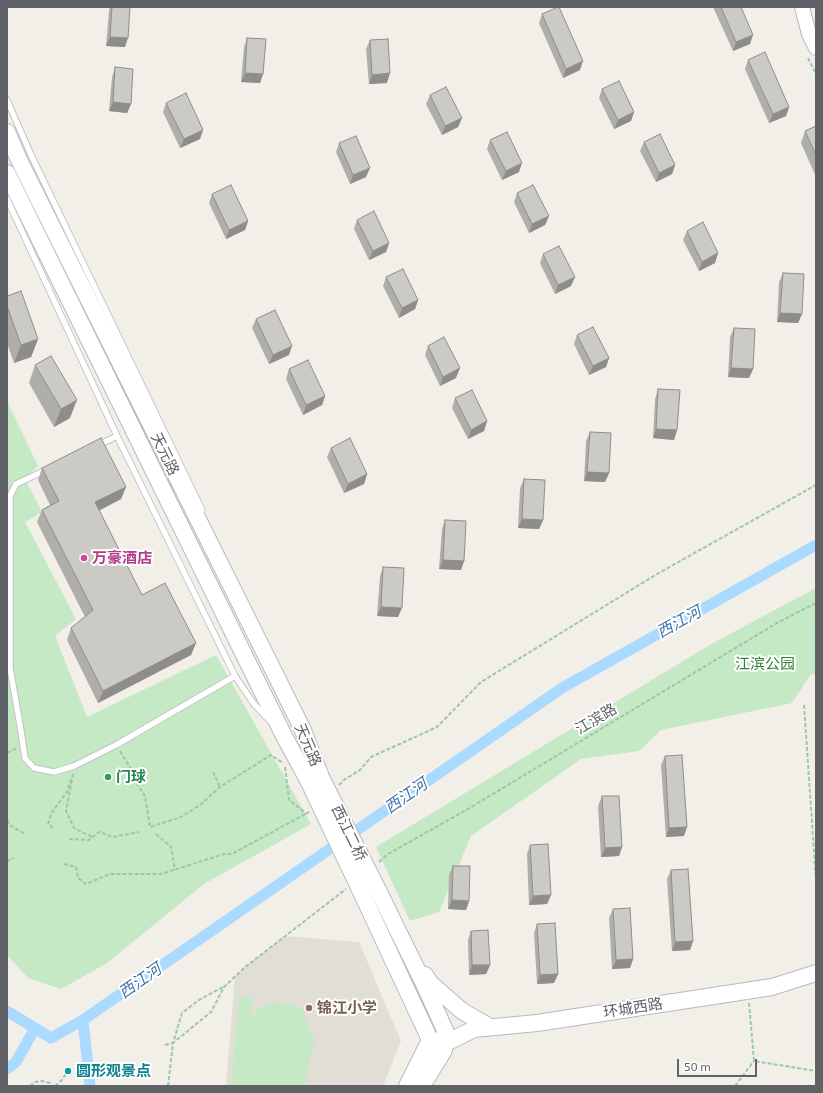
<!DOCTYPE html>
<meta charset="utf-8">
<style>
body{margin:0}
#map{position:relative;width:823px;height:1093px;overflow:hidden;background:#f1efe8;font-family:"Exo 2",sans-serif}
canvas{display:block}
.frame{position:absolute;inset:0;border:8px solid #5f6368;pointer-events:none}
.scale{position:absolute;left:677px;top:1059px;width:80px;height:18px;box-sizing:border-box;border:2px solid #5f6368;border-top:0;padding-left:5px;font-size:12px;line-height:14px;white-space:nowrap;color:#5f6368;-webkit-text-stroke:3px #fff;paint-order:stroke}
</style>
<div id="map">
<canvas width="823" height="1093"></canvas>
<div class="frame"></div>
<div class="scale">50 m</div>
</div>
<script>
const c = document.querySelector('canvas').getContext('2d');
c.lineJoin = 'round';
function fillPath(path, color) { c.fillStyle = color; c.fill(path, 'evenodd'); }
const shape = rows => new Path2D(rows.map(r => 'M' + r).join(''));
function stroke(path, color, width, dash) { c.strokeStyle = color; c.lineWidth = width; c.lineCap = dash ? 'butt' : 'round'; c.setLineDash(dash || []); c.stroke(path); }
function write(font, color, halo, rows, align = 'center') {
  c.font = font + ' "Exo 2","Noto Sans SC",sans-serif'; c.lineWidth = 4; c.setLineDash([]); c.textBaseline = 'middle'; c.strokeStyle = halo; c.fillStyle = color; for (const [text, x, y, turn = 0] of rows) {
    c.save(); c.translate(x, y); c.rotate((+turn || 0) * Math.PI / 180); c.textAlign = isNaN(turn) ? turn : align; if (halo) c.strokeText(text, 0, 0); c.fillText(text, 0, 0); c.restore();
  }
}
const education = shape([
 [284,936,359,942,401,1041,383,1086,226,1086,235,976]
]);
const green = shape([
 [7,401,38,466,25,479,42,512,25,522,76,619,55,636,87,717,216,655,311,824,204,884,107,963,61,989,28,978,7,955],
 [816,588,816,674,811,674,792,703,661,730,639,751,581,759,471,836,439,912,410,921,376,847,713,643],
 [239,997,252,997,252,1016,261,1007,276,1002,292,1004,302,1010,314,1040,305,1086,231,1086]
]);
const canal = shape([
 [7,1011,51,1038,83,1020,562,688,816,545],
 [83,1020,90,1086],
 [7,1069,16,1062,35,1028]
]);
const path = shape([
 [808,58,816,74],
 [804,705,816,881],
 [120,751,131,769,137,784,145,796,150,827,181,817,200,805,220,787,271,755,283,763],
 [7,753,17,748],
 [285,767,289,800,307,814],
 [213,772,220,787],
 [73,774,66,811,74,828,92,837],
 [339,785,344,780,360,770,371,757,437,727,481,682,657,574,816,485],
 [7,820,11,826,25,834],
 [53,828,48,824,52,812,67,792,71,779],
 [156,834,171,847,175,870],
 [69,839,89,840,99,832,113,837,139,832],
 [7,861,14,858],
 [379,862,388,854,468,809,777,623,816,603],
 [64,864,76,867,78,878,86,884,110,874,161,874,224,854,232,854,309,812],
 [749,1003,754,1061,816,1071],
 [165,1045,173,1043,182,1013,199,1000,223,987],
 [30,1086,35,1082,42,1081,50,1083,51,1086],
 [55,1086,62,1080,70,1067],
 [168,1086,173,1043,211,1012,224,987,244,968,346,889],
 [735,1086,754,1061]
]);
const service = shape([
 [7,100,31,155,202,510],
 [7,199,117,436,235,676,254,704,270,721],
 [97,446,117,436],
 [46,470,16,484,10,496,10,668,20,725,25,758,34,768,54,772,74,766,116,745,235,676]
]);
const tertiary = shape([
 [802,7,809,34,816,48]
]);
const secondary = shape([
 [7,132,19,160,302,728,321,777],
 [7,173,284,736,309,782],
 [378,890,423,982,450,1041],
 [363,896,439,1059],
 [425,975,430,983,462,1011,490,1027],
 [407,1086,430,1040,450,1041,474,1029,537,1023,772,987,816,973],
 [422,1086,444,1050]
]);
const secondaryBridge = shape([
 [321,777,378,890],
 [309,782,363,896]
]);
const wall = shape([
 [110,7,130,7,125,47,106,46,109,11],
 [713,7,741,7,750,44,733,51],
 [542,14,580,70,563,78,539,23],
 [247,38,263,74,260,83,241,82,244,47],
 [370,40,387,83,369,84,366,49],
 [748,60,789,107,786,116,769,123,745,69],
 [115,67,131,104,127,113,109,111,112,77],
 [602,89,634,112,631,121,614,129,599,98],
 [430,95,462,118,458,127,442,135,426,104],
 [166,103,203,130,200,139,180,148,163,112],
 [816,126,816,177,801,143,805,131],
 [490,140,519,172,502,180,487,149],
 [644,142,675,165,672,174,656,182,640,151],
 [339,143,366,177,350,184,336,152],
 [517,193,549,216,545,225,529,233,514,202],
 [212,194,248,221,245,230,226,239,209,203],
 [357,220,389,243,386,252,369,260,354,229],
 [687,231,718,253,715,263,699,271,683,240],
 [543,254,571,286,555,294,540,263],
 [783,273,802,314,798,323,777,322,779,282],
 [386,277,418,300,415,309,399,318,383,286],
 [7,296,38,339,31,357,14,363,7,343],
 [256,319,289,355,269,364,252,328],
 [734,328,753,369,749,378,728,377,730,337],
 [577,335,609,358,606,367,589,375,574,344],
 [428,346,456,378,440,386,425,355],
 [35,365,70,418,54,427,29,383],
 [289,369,325,396,322,405,303,415,286,379],
 [658,389,677,430,674,440,653,438,655,399],
 [455,398,487,421,484,431,468,439,452,408],
 [590,432,609,473,605,482,584,481,586,441],
 [331,448,367,474,364,484,344,493,327,457],
 [42,468,126,487,121,499,99,510,142,595,196,643,191,655,98,703,67,640,71,628,85,617,37,522,42,510,50,505,38,480],
 [524,479,543,520,539,529,518,528,520,488],
 [445,520,464,561,461,570,439,569,442,529],
 [383,567,398,617,377,616,380,576],
 [665,756,684,836,666,837,661,765],
 [602,796,622,847,619,856,601,857,598,806],
 [530,845,551,895,547,904,529,905,527,854],
 [453,866,469,901,466,910,448,909,449,875],
 [671,870,693,941,690,950,672,951,667,879],
 [613,909,633,959,630,968,612,969,609,918],
 [537,924,558,974,554,983,537,984,534,933],
 [471,931,490,965,486,974,469,975,468,940]
]);
const shadedWall = shape([
 [753,35,750,44,733,51,736,42],
 [110,37,128,38,125,47,106,46],
 [583,61,580,70,563,78,566,69],
 [245,73,263,74,260,83,241,82],
 [390,73,387,83,369,84,372,75],
 [113,102,131,104,127,113,109,111],
 [789,107,786,116,769,123,773,114],
 [634,112,631,121,614,129,618,120],
 [462,118,458,127,442,135,445,126],
 [203,130,200,139,180,148,184,139],
 [522,163,519,172,502,180,506,171],
 [675,165,672,174,656,182,659,173],
 [370,168,366,177,350,184,353,175],
 [549,216,545,225,529,233,532,224],
 [248,221,245,230,226,239,229,230],
 [389,243,386,252,369,260,373,251],
 [718,253,715,263,699,271,702,262],
 [575,277,571,286,555,294,558,285],
 [418,300,415,309,399,318,402,308],
 [780,313,802,314,798,323,777,322],
 [38,339,31,357,14,363,21,345],
 [292,346,289,355,269,364,273,355],
 [609,358,606,367,589,375,593,366],
 [460,368,456,378,440,386,443,377],
 [731,368,753,369,749,378,728,377],
 [325,396,322,405,303,415,306,405],
 [77,400,70,418,54,427,61,409],
 [487,421,484,431,468,439,471,430],
 [656,429,677,430,674,440,653,438],
 [587,472,609,473,605,482,584,481],
 [367,474,364,484,344,493,348,484],
 [126,487,121,499,91,515,95,502],
 [522,519,543,520,539,529,518,528],
 [443,560,464,561,461,570,439,569],
 [381,607,402,608,398,617,377,616],
 [196,643,191,655,98,703,103,691],
 [687,827,684,836,666,837,669,828],
 [622,847,619,856,601,857,605,848],
 [551,895,547,904,529,905,533,896],
 [452,900,469,901,466,910,448,909],
 [693,941,690,950,672,951,675,942],
 [633,959,630,968,612,969,616,960],
 [472,965,490,965,486,974,469,975],
 [558,974,554,983,537,984,540,975]
]);
const building = shape([
 [112,7,130,7,128,38,110,37,112,7],
 [558,7,559,7,583,61,566,69,542,14,558,7],
 [721,7,741,7,753,35,736,42,721,7],
 [247,38,266,39,263,74,245,73,247,38],
 [388,39,390,73,372,75,370,40,388,39],
 [765,52,789,107,773,114,748,60,765,52],
 [115,67,133,69,131,104,113,102,115,67],
 [619,81,634,112,618,120,602,89,619,81],
 [446,87,462,118,445,126,430,95,446,87],
 [186,93,203,130,184,139,166,103,186,93],
 [816,126,816,155,805,131,816,126],
 [507,132,522,163,506,171,490,140,507,132],
 [660,134,675,165,659,173,644,142,660,134],
 [356,136,370,168,353,175,339,143,356,136],
 [231,185,248,221,229,230,212,194,231,185],
 [533,185,549,216,532,224,517,193,533,185],
 [374,211,389,243,373,251,357,220,374,211],
 [703,222,718,253,702,262,687,231,703,222],
 [559,246,575,277,558,285,543,254,559,246],
 [403,269,418,300,402,308,386,277,403,269],
 [783,273,804,274,802,314,780,313,783,273],
 [21,291,38,339,21,345,7,306,7,296,21,291],
 [275,310,292,346,273,355,256,319,275,310],
 [593,327,609,358,593,366,577,335,593,327],
 [734,328,755,329,753,369,731,368,734,328],
 [444,337,460,368,443,377,428,346,444,337],
 [51,356,77,400,61,409,35,365,51,356],
 [308,360,325,396,306,405,289,369,308,360],
 [658,389,680,390,677,430,656,429,658,389],
 [472,390,487,421,471,430,455,398,472,390],
 [590,432,611,433,609,473,587,472,590,432],
 [101,438,126,487,95,502,142,595,165,583,196,643,103,691,71,628,93,610,42,510,59,501,42,468,101,438],
 [350,438,367,474,348,484,331,448,350,438],
 [524,479,545,480,543,520,522,519,524,479],
 [445,520,466,521,464,561,443,560,445,520],
 [383,567,404,568,402,608,381,607,383,567],
 [682,755,687,827,669,828,665,756,682,755],
 [602,796,619,796,622,847,605,848,602,796],
 [548,844,551,895,533,896,530,845,548,844],
 [453,866,470,866,469,901,452,900,453,866],
 [688,869,693,941,675,942,671,870,688,869],
 [630,908,633,959,616,960,613,909,630,908],
 [555,923,558,974,540,975,537,924,555,923],
 [488,930,490,965,472,965,471,931,488,930]
]);
const markers = [
 [84,558,4,"#d1479c"],
 [108,777,4,"#2e9e5b"],
 [309,1008,4,"#8d6e63"],
 [68,1071,4,"#0f9aa8"]
];
const streetNames = [
 ["天元路",165,454,64],
 ["江滨路",596,719,-31],
 ["天元路",308,745,67],
 ["西江二桥",349,833,64],
 ["环城西路",633,1008,-9]
];
const hotelNames = [
 ["万豪酒店",92,558]
];
const parkNames = [
 ["江滨公园",765,664]
];
const leisureNames = [
 ["门球",116,777]
];
const educationNames = [
 ["锦江小学",317,1008]
];
const cultureNames = [
 ["圆形观景点",76,1071]
];
const waterNames = [
 ["西江河",679,622,-29],
 ["西江河",406,796,-35],
 ["西江河",140,981,-35]
];
fillPath(education, '#e1ded6');
fillPath(green, '#c5e8c5');
stroke(canal, '#aadaff', 11);
stroke(service, '#b5b8bc', 7);
stroke(tertiary, '#b5b8bc', 16);
stroke(secondary, '#b6babf', 18);
stroke(path, '#9cc7a9', 2, [4, 2]);
stroke(service, '#fff', 5.5);
stroke(tertiary, '#fff', 14);
stroke(secondary, '#fff', 16);
stroke(secondaryBridge, '#b6babf', 18, []);
stroke(secondaryBridge, '#fff', 16);
fillPath(wall, '#afaea9');
fillPath(shadedWall, '#8f8d8a');
fillPath(building, '#cccac5');
stroke(building, '#8f8d8a', 1);
for (const [x, y, r, color] of markers) { const dot = new Path2D(); dot.arc(x, y, r, 0, 2 * Math.PI); c.fillStyle = color; c.fill(dot); stroke(dot, '#fff', 1.5); }
write('15px', '#5f6368', '#fff', streetNames);
write('bold 15px', '#b23c85', '#fff', hotelNames, 'left');
write('15px', '#348238', '#fff', parkNames);
write('bold 15px', '#27864d', '#fff', leisureNames, 'left');
write('bold 15px', '#785e54', '#fff', educationNames, 'left');
write('bold 15px', '#0d838f', '#fff', cultureNames, 'left');
write('italic 16px', '#4174aa', '#fff', waterNames);
</script>
